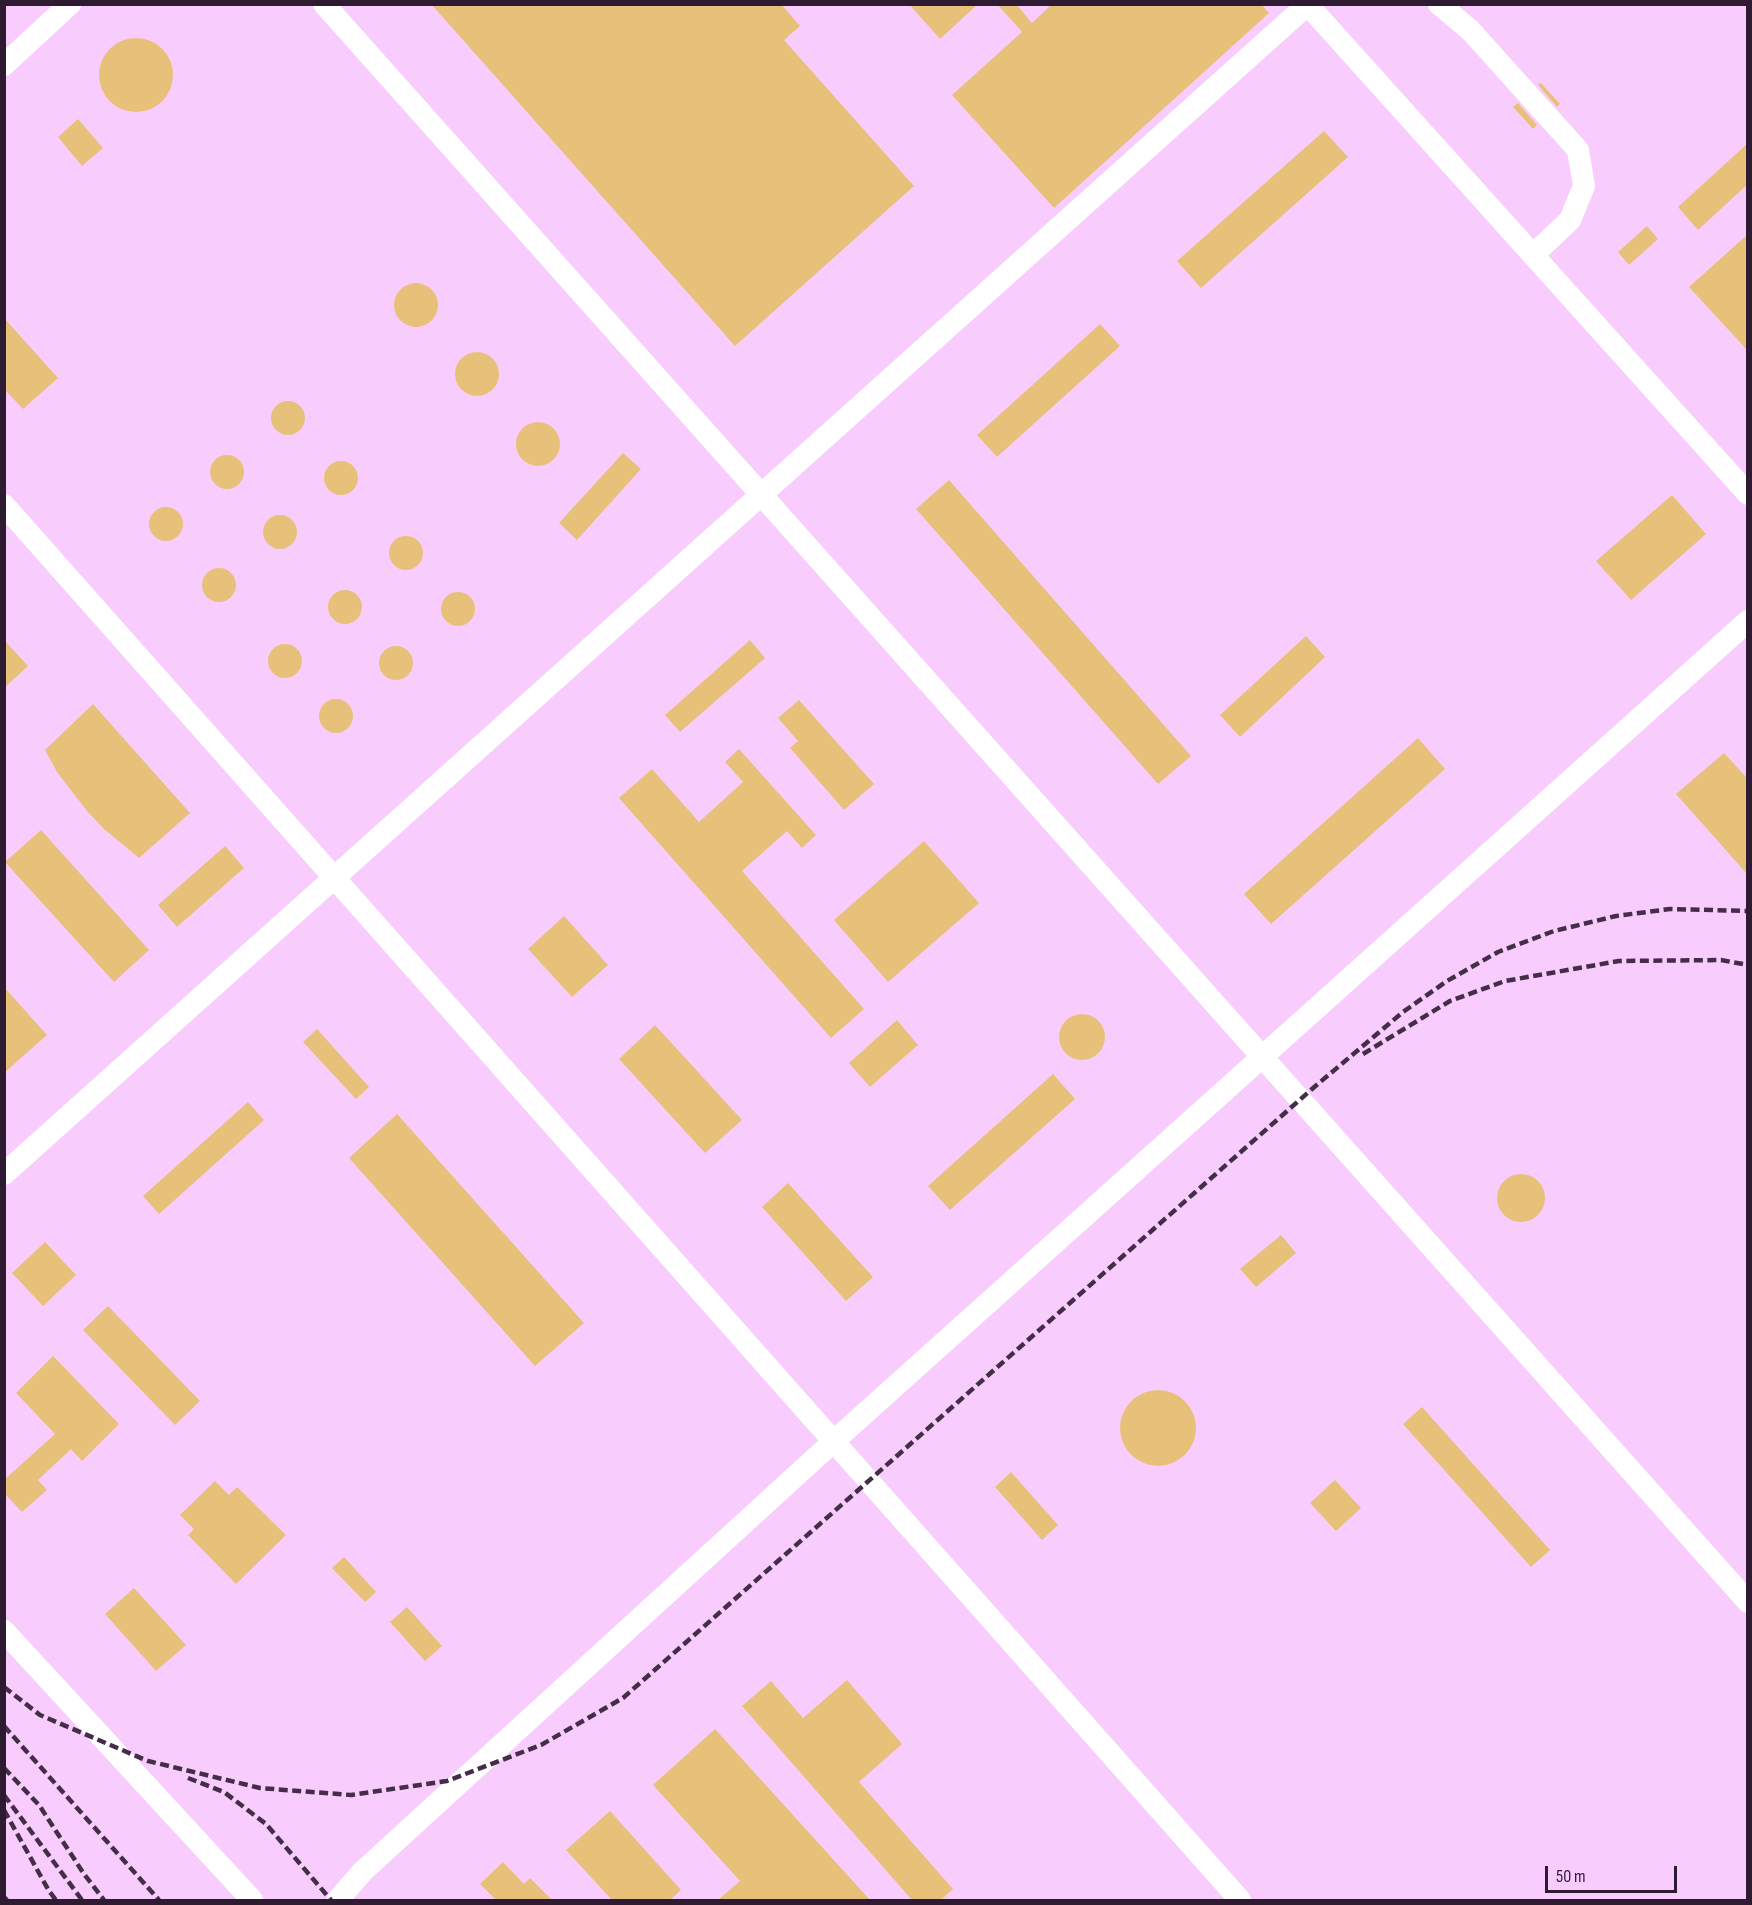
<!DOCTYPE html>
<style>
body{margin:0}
#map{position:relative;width:1752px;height:1905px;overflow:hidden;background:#f8cdfe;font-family:"Sofia Sans Condensed",sans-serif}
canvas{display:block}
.frame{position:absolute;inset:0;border:6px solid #2e1a31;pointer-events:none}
.scale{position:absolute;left:1545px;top:1866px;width:132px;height:27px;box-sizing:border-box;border:3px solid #2e1a31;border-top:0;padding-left:8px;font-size:18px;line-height:21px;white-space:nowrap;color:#2e1a31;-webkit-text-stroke:4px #f8cdfe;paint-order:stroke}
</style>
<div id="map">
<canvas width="1752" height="1905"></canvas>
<div class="frame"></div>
<div class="scale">50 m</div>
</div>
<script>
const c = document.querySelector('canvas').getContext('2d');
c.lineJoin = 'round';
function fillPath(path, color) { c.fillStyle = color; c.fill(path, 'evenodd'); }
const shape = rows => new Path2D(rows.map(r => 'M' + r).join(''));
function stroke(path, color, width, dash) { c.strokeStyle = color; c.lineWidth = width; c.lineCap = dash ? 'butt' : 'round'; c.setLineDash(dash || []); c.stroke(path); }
const building = shape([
 [431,4,781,4,800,26,784,40,914,186,735,346],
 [909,4,978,4,940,39],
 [997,4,1016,4,1032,23,1052,4,1261,4,1269,13,1054,208,952,95,1022,32],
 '99 75a37 37 0 1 1 74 0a37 37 0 1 1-74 0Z',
 [1541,83,1560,104,1557,107,1538,85],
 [1518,103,1537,125,1533,129,1513,107],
 [78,119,103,148,82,166,58,137],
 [1324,131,1348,157,1201,288,1177,261],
 [1748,143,1748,184,1698,230,1678,207],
 [1647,226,1658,239,1629,265,1618,252],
 [1748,234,1748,351,1689,287],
 '394 305a22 22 0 1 1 44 0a22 22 0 1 1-44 0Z',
 [4,318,58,378,23,409,4,389],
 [1100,324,1120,346,997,457,977,435],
 '455 374a22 22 0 1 1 44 0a22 22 0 1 1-44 0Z',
 '271 418a17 17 0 1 1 34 0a17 17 0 1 1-34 0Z',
 '516 444a22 22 0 1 1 44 0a22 22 0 1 1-44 0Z',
 [623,453,641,469,577,540,559,523],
 '210 472a17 17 0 1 1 34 0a17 17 0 1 1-34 0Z',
 '324 478a17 17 0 1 1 34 0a17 17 0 1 1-34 0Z',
 [949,480,1191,756,1158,784,916,509],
 [1672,495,1706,534,1631,600,1596,561],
 '149 524a17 17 0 1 1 34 0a17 17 0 1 1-34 0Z',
 '263 532a17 17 0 1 1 34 0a17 17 0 1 1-34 0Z',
 '389 553a17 17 0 1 1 34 0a17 17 0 1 1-34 0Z',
 '202 585a17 17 0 1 1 34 0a17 17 0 1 1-34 0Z',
 '328 607a17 17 0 1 1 34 0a17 17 0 1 1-34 0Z',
 '441 609a17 17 0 1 1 34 0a17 17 0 1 1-34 0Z',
 [1306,636,1325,657,1240,737,1220,715],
 [4,640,28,666,4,688],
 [750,640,765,658,680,732,665,715],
 '268 661a17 17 0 1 1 34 0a17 17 0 1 1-34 0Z',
 '379 663a17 17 0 1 1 34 0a17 17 0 1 1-34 0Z',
 '319 716a17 17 0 1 1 34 0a17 17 0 1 1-34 0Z',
 [799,700,874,784,844,810,790,748,798,741,778,718],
 [93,704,190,813,139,858,104,829,87,811,57,772,45,750],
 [1418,738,1445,769,1271,924,1244,894],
 [739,749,816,835,802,848,787,831,742,871,864,1009,831,1038,619,798,652,769,699,822,743,782,725,762],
 [1724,753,1748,779,1748,875,1676,794],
 [41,830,149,950,114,982,5,862],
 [924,841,979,903,888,982,834,920],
 [225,846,244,868,177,927,158,905],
 [564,916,608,965,572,997,528,949],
 [4,987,47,1035,4,1073],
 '1059 1037a23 23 0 1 1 46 0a23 23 0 1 1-46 0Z',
 [897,1020,918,1045,870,1087,849,1063],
 [655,1025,742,1120,705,1153,619,1059],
 [317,1029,369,1087,356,1099,303,1042],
 [1053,1074,1075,1099,950,1210,928,1186],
 [248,1102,264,1120,159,1214,143,1196],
 [397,1114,584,1323,535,1366,349,1158],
 '1497 1198a24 24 0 1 1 48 0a24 24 0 1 1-48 0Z',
 [788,1183,873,1277,846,1301,762,1207],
 [1281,1235,1296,1253,1256,1287,1240,1269],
 [45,1242,76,1275,43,1306,12,1273],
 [108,1306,200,1401,175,1425,83,1330],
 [53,1356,119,1424,82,1461,71,1449,38,1480,47,1490,22,1512,4,1493,4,1480,55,1434,16,1393],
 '1120 1428a38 38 0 1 1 76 0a38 38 0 1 1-76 0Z',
 [1422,1407,1550,1550,1531,1567,1403,1424],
 [1011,1472,1058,1525,1042,1540,995,1487],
 [1335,1480,1361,1508,1336,1531,1310,1503],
 [215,1481,229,1495,237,1487,286,1535,236,1584,188,1535,194,1529,180,1515],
 [344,1557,376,1592,365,1602,332,1568],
 [134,1588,186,1645,156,1671,105,1614],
 [407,1607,442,1646,425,1661,390,1622],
 [847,1680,902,1744,859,1782,953,1889,941,1900,912,1900,742,1706,771,1681,803,1718],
 [715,1729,870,1900,718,1900,740,1881,653,1785],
 [610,1811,681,1890,670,1900,612,1900,566,1850],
 [503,1862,524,1884,530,1878,552,1900,496,1900,480,1884]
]);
const minor = shape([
 [324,4,1748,1602],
 [1307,4,1748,494],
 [1439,4,1470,30,1578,150,1584,186,1570,220,1533,255],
 [4,65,70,4],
 [4,505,1240,1900],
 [4,1174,1308,4],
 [4,1631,252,1900],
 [338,1900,362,1872,834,1441,1748,621]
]);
const rail = shape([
 [1363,1054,1450,1001,1505,981,1619,961,1721,960,1748,965],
 [4,1687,40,1715,148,1761,260,1788,351,1795,447,1781,541,1745,623,1698,1312,1089,1403,1012,1447,981,1498,952,1554,931,1616,916,1670,909,1748,911],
 [4,1726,159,1900],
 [4,1768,39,1805,84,1874,104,1900],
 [188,1778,224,1792,266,1824,331,1900],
 [4,1795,82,1900],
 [4,1810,49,1891,56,1900],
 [4,1897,7,1900]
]);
fillPath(building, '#e7c179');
stroke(minor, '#fff', 22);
stroke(rail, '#442d47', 4.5, [9, 4.5]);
</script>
